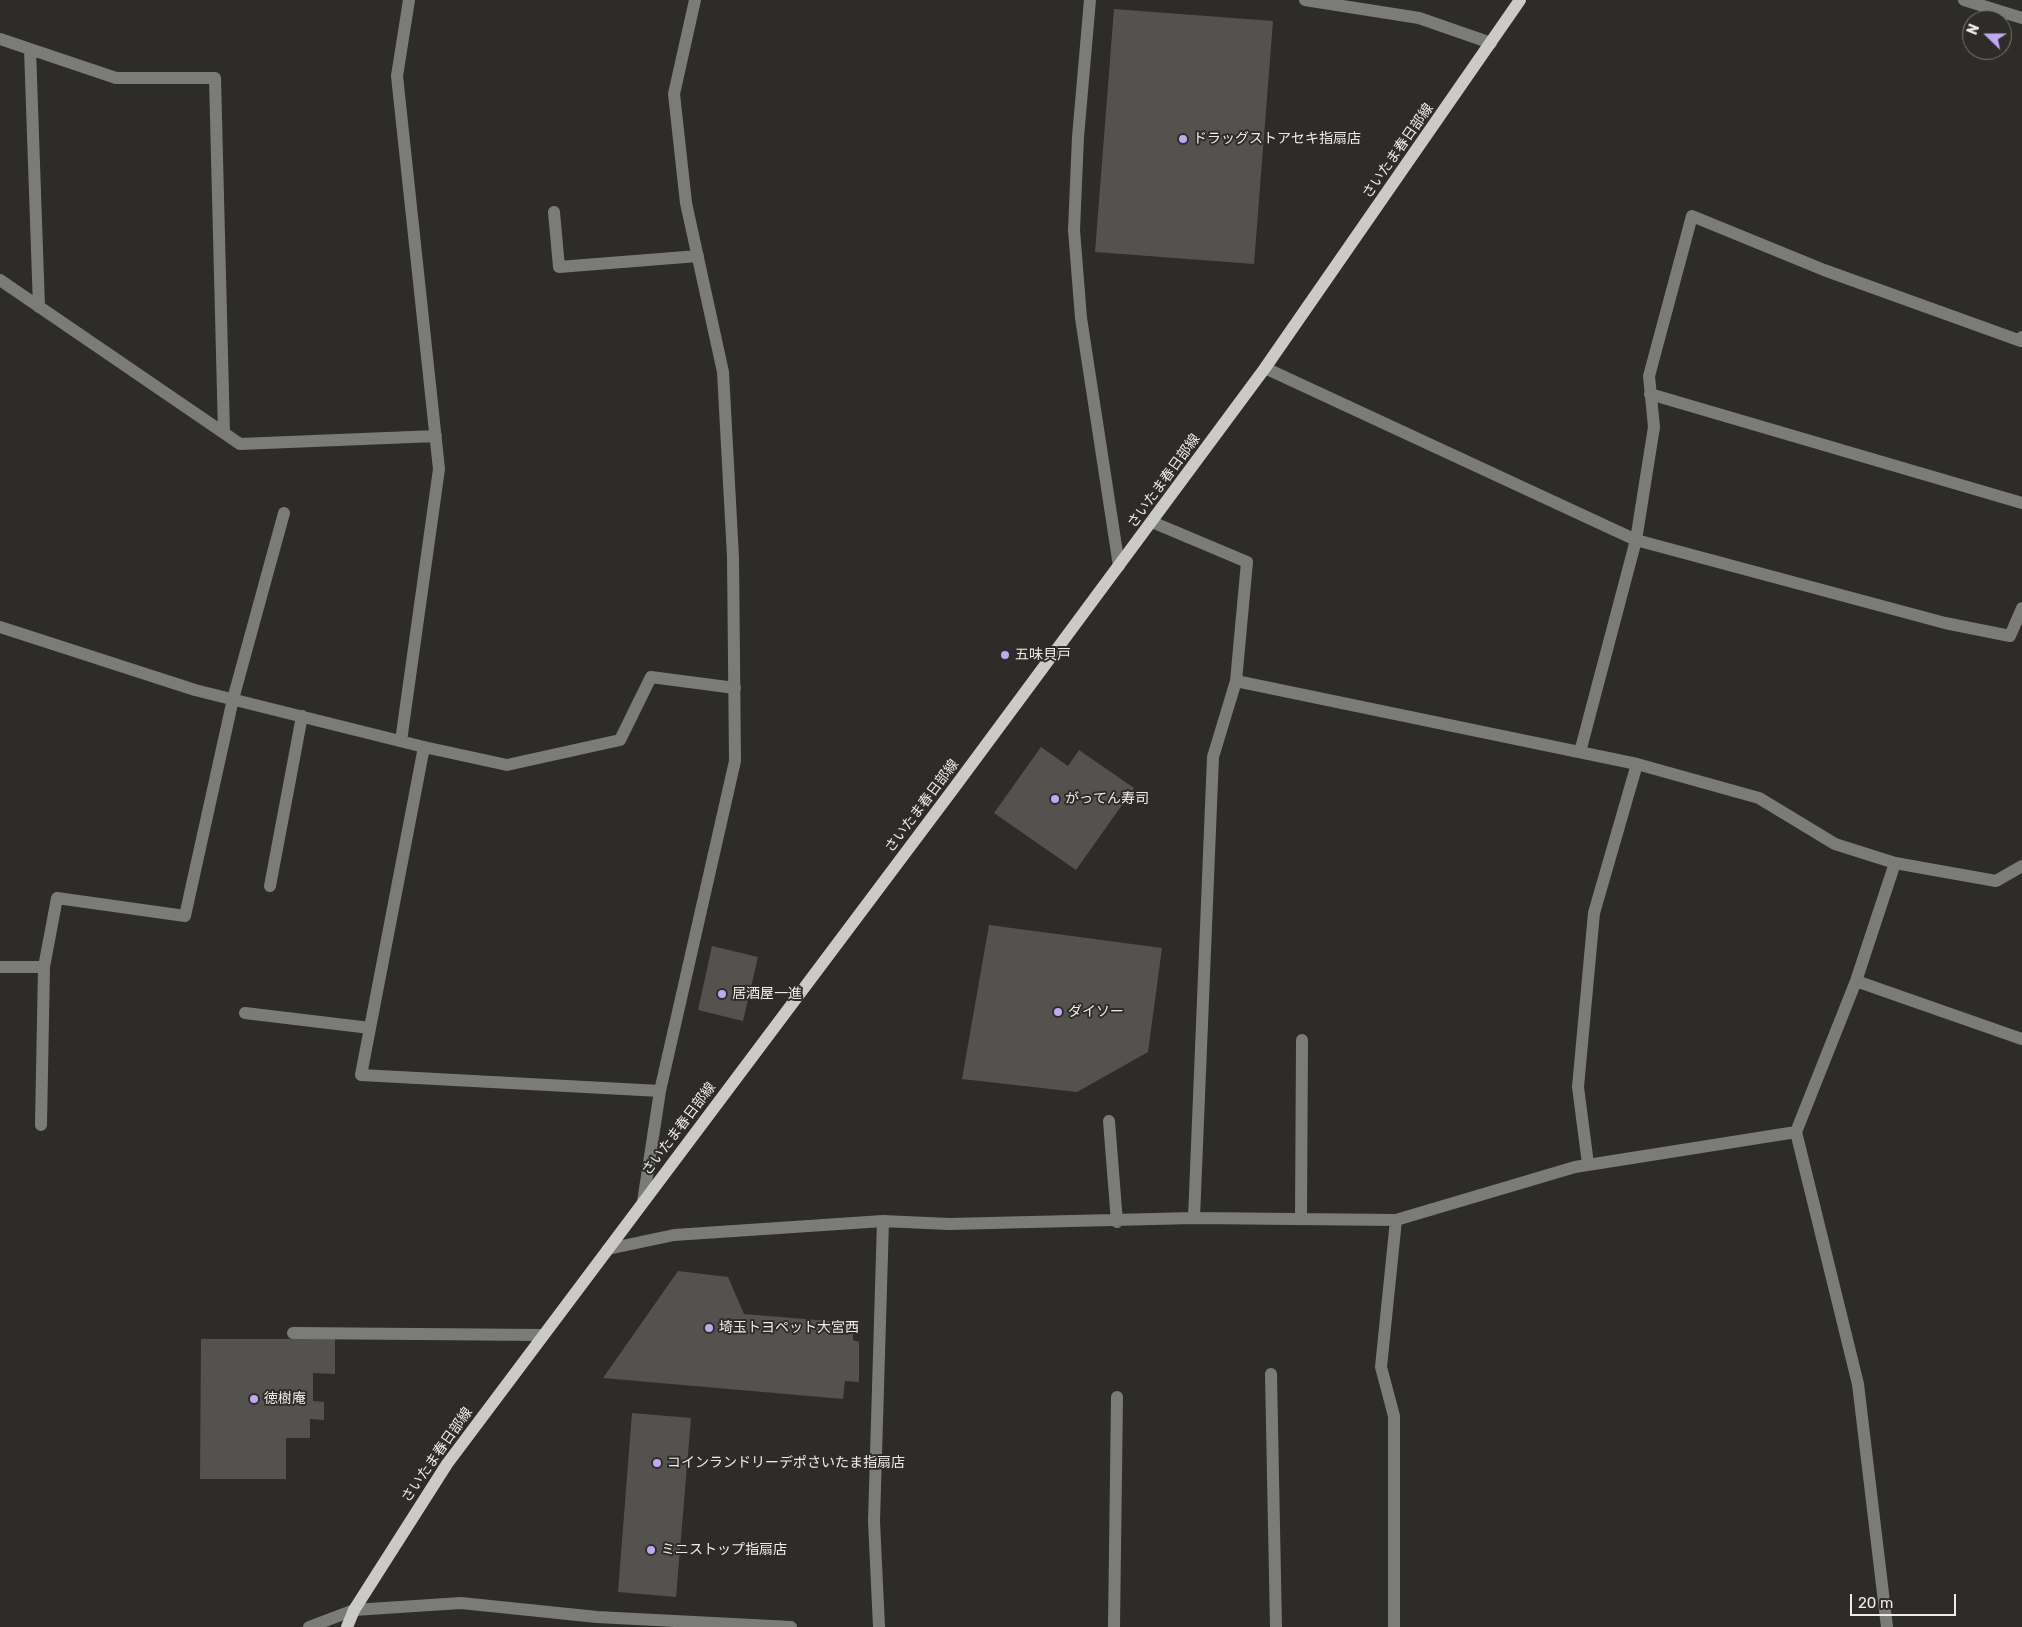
<!DOCTYPE html>
<meta charset="utf-8">
<style>
body{margin:0}
#map{position:relative;width:2022px;height:1627px;overflow:hidden;background:#2e2c28;font-family:Rubik,sans-serif}
canvas{display:block}
.north{position:absolute;left:1962px;top:10px;width:50px;height:50px;box-sizing:border-box;background:#2e2c28;border:1px solid #7a7975;border-radius:50%;rotate:292deg;font-size:14px;font-weight:700;line-height:20px;text-align:center;color:#edece9}
.north::after{content:'';display:block;margin:auto;width:18px;height:22px;background:#c1a8f3;clip-path:polygon(50% 0,100% 100%,50% 72%,0 100%)}
.scale{position:absolute;left:1850px;top:1594px;width:106px;height:22px;box-sizing:border-box;border:2px solid #edece9;border-top:0;padding-left:6px;font-size:15px;line-height:18px;white-space:nowrap;color:#edece9;-webkit-text-stroke:4px #2e2c28;paint-order:stroke}
</style>
<div id="map">
<canvas width="2022" height="1627"></canvas>
<div class="north">N</div>
<div class="scale">20 m</div>
</div>
<script>
const c = document.querySelector('canvas').getContext('2d');
c.lineJoin = 'round';
function fillPath(path, color) { c.fillStyle = color; c.fill(path, 'evenodd'); }
const shape = rows => new Path2D(rows.map(r => 'M' + r).join(''));
function stroke(path, color, width, dash) { c.strokeStyle = color; c.lineWidth = width; c.lineCap = dash ? 'butt' : 'round'; c.setLineDash(dash || []); c.stroke(path); }
function write(font, color, halo, rows, align = 'center') {
  c.font = font + ' Rubik,"Noto Sans JP",sans-serif'; c.lineWidth = 4; c.setLineDash([]); c.textBaseline = 'middle'; c.strokeStyle = halo; c.fillStyle = color; for (const [text, x, y, turn = 0] of rows) {
    c.save(); c.translate(x, y); c.rotate((+turn || 0) * Math.PI / 180); c.textAlign = isNaN(turn) ? turn : align; if (halo) c.strokeText(text, 0, 0); c.fillText(text, 0, 0); c.restore();
  }
}
const building = shape([
 [1114,9,1273,21,1254,264,1095,252],
 [1041,747,1068,766,1079,750,1134,788,1076,870,994,813],
 [989,925,1162,948,1148,1052,1077,1092,962,1079],
 [712,946,758,957,743,1021,698,1010],
 [678,1271,728,1277,744,1314,853,1323,853,1340,859,1342,859,1382,845,1381,843,1399,603,1378],
 [201,1339,335,1339,335,1374,313,1373,313,1401,324,1402,324,1420,310,1419,310,1438,286,1438,286,1479,200,1479],
 [632,1413,691,1418,676,1597,618,1592]
]);
const minor = shape([
 [1090,0,1078,137,1074,230,1081,318,1119,566],
 [1305,0,1419,18,1491,43],
 [1964,0,2022,18],
 [0,39,116,78,215,78,224,433],
 [30,49,39,307],
 [554,212,559,267,698,256],
 [0,280,240,444,436,436],
 [1265,368,1636,540,1945,623,2010,636,2022,608],
 [1650,394,2022,503],
 [1152,522,1247,562,1236,681,1213,757,1194,1218],
 [0,627,195,690,424,747,507,765,620,740,651,677,735,688],
 [1236,681,1637,764,1759,798,1835,844,1895,863,1996,881,2022,866],
 [401,741,439,469,397,76,409,0],
 [424,747,361,1075,660,1091],
 [1580,752,1636,540,1654,427,1649,376,1692,216,1824,270,2021,341,2022,337],
 [270,886,302,716],
 [0,967,44,967],
 [1856,981,2022,1039],
 [245,1013,370,1028],
 [1109,1121,1117,1222],
 [41,1125,44,967,57,898,185,916,233,699,284,513],
 [1796,1132,1856,981,1895,863],
 [1588,1164,1578,1087,1594,913,1637,764],
 [643,1202,660,1091,735,761,733,557,723,372,686,203,674,94,695,0],
 [1301,1219,1302,1040],
 [608,1249,674,1235,883,1221,949,1224,1194,1218,1396,1220,1575,1167,1796,1132,1858,1384,1887,1627],
 [293,1333,543,1335],
 [1271,1374,1276,1627],
 [309,1627,354,1610,461,1603,597,1617,791,1627],
 [879,1627,874,1521,883,1221],
 [1114,1627,1117,1397],
 [1394,1627,1394,1416,1381,1367,1396,1220]
]);
const major = shape([
 [347,1627,354,1610,447,1464,954,788,1265,368,1520,0]
]);
const markers = [
 [1183,139,5,"#c1a8f3"],
 [1005,655,5,"#c1a8f3"],
 [1055,799,5,"#c1a8f3"],
 [722,994,5,"#c1a8f3"],
 [1058,1012,5,"#c1a8f3"],
 [709,1328,5,"#c1a8f3"],
 [254,1399,5,"#c1a8f3"],
 [657,1463,5,"#c1a8f3"],
 [651,1550,5,"#c1a8f3"]
];
const poiNames = [
 ["ドラッグストアセキ指扇店",1193,139],
 ["五味貝戸",1015,655],
 ["がってん寿司",1065,799],
 ["居酒屋一進",732,994],
 ["ダイソー",1068,1012],
 ["埼玉トヨペット大宮西",719,1328],
 ["徳樹庵",264,1399],
 ["コインランドリーデポさいたま指扇店",667,1463],
 ["ミニストップ指扇店",661,1550]
];
const streetNames = [
 ["さいたま春日部線",1398,151,-55],
 ["さいたま春日部線",1164,481,-54],
 ["さいたま春日部線",922,806,-53],
 ["さいたま春日部線",679,1129,-53],
 ["さいたま春日部線",437,1455,-55]
];
fillPath(building, '#54524e');
stroke(minor, '#7b7b79', 12);
stroke(major, '#cbcac6', 12);
for (const [x, y, r, color] of markers) { const dot = new Path2D(); dot.arc(x, y, r, 0, 2 * Math.PI); c.fillStyle = color; c.fill(dot); stroke(dot, '#2e2c28', 2); }
write('14px', '#edece9', '#2e2c28', poiNames, 'left');
write('14px', '#edece9', '#2e2c28', streetNames);
</script>
